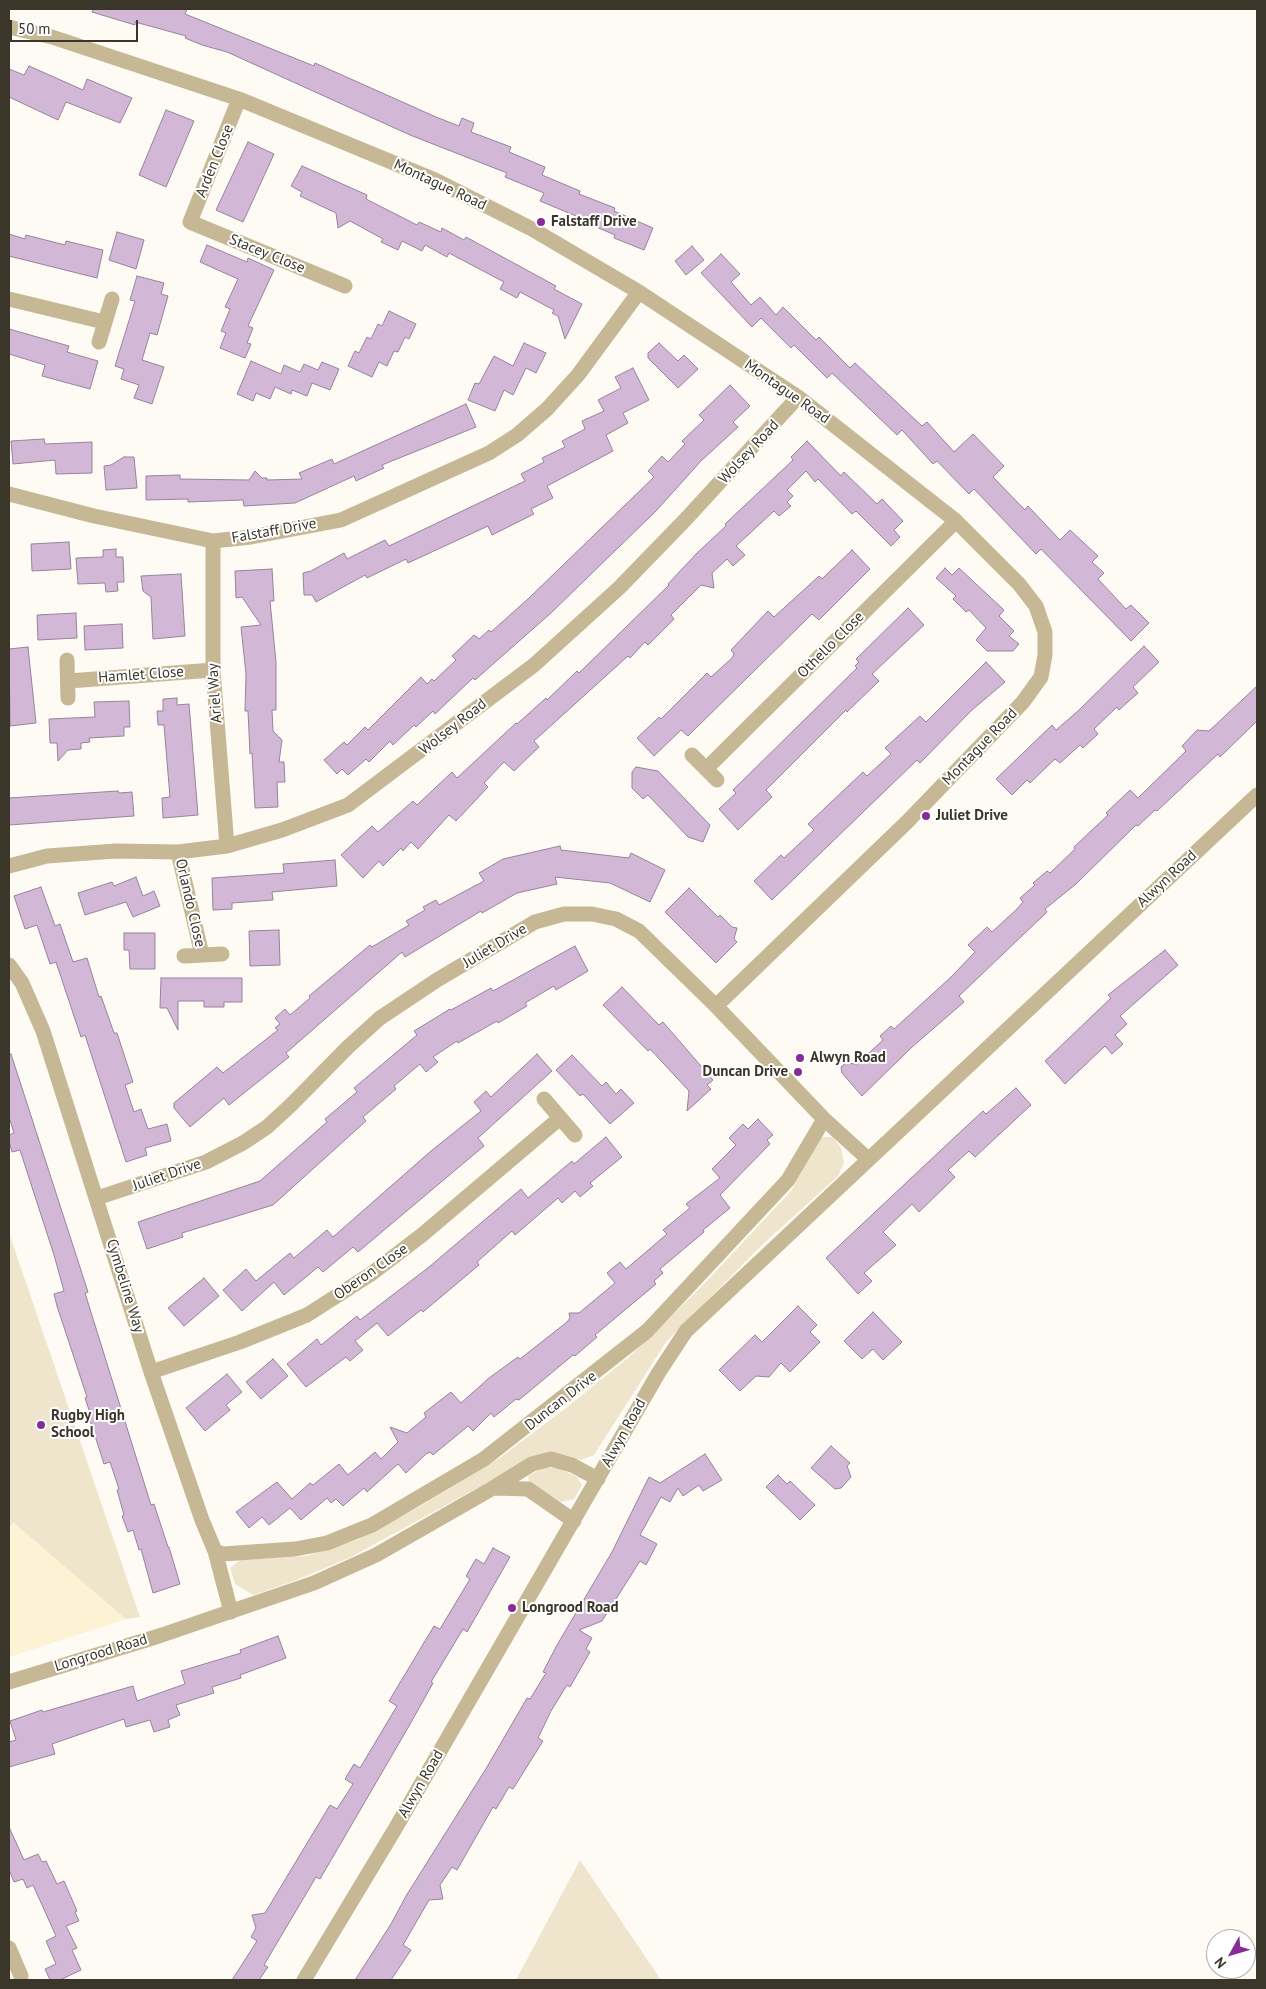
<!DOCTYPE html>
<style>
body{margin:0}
#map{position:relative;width:1266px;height:1989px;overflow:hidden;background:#fefbf5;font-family:"PT Sans",sans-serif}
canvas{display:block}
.frame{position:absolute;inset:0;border:10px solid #3a362a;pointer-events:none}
.north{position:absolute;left:1206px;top:1929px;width:50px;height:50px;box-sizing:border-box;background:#fff;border:1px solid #b0afaa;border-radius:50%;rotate:231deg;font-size:14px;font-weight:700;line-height:20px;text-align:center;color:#3a362a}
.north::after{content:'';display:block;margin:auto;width:18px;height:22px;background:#872c97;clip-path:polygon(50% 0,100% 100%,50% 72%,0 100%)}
.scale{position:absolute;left:10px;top:20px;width:128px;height:22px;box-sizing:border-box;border:2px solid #3a362a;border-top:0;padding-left:6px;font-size:15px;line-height:18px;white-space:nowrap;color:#3a362a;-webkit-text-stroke:4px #fff;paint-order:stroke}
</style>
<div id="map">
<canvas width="1266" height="1989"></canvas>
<div class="frame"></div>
<div class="north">N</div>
<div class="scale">50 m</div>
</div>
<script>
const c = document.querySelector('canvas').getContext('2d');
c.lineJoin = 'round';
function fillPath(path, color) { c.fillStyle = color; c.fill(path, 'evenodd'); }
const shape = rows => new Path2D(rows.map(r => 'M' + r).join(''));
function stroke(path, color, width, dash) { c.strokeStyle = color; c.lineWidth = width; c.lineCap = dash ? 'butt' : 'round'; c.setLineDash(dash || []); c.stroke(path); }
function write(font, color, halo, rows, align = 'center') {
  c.font = font + ' "PT Sans",sans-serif'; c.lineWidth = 4; c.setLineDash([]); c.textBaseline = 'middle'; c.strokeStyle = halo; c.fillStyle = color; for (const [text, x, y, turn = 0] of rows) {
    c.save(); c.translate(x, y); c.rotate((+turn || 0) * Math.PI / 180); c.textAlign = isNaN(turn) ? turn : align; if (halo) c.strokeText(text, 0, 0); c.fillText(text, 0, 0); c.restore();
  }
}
const built = shape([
 [9,1233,140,1617,126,1619,9,1657]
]);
const green = shape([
 [821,1137,833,1137,841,1148,844,1163,838,1176,763,1244,666,1342,594,1455,581,1460,569,1456,547,1454,532,1458,351,1557,294,1581,253,1595,235,1584,230,1568,240,1560,306,1556,357,1540,419,1507,501,1457,566,1408,629,1357,704,1284,791,1191],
 [9,1233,140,1617,126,1619,13,1522,9,1527],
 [545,1467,558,1468,577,1477,582,1485,574,1499,561,1502,529,1483,528,1476],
 [580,1860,661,1980,516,1980]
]);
const building = shape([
 [93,9,187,9,185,14,314,66,315,63,436,117,459,126,462,118,474,123,471,132,511,147,509,152,545,167,542,175,580,191,579,194,615,208,614,211,653,228,644,250,614,238,615,235,575,218,576,216,540,201,544,193,505,177,507,173,410,135,227,52,202,45,185,38,186,36,135,22,135,25,92,12,93,9],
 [29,66,83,90,87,79,132,98,120,123,66,102,58,120,9,97,9,69,24,75,29,66],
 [166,110,194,121,166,187,139,175,166,110],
 [248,142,274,154,243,222,216,210,248,142],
 [302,166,367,195,366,199,417,225,419,222,441,232,442,228,464,240,466,237,556,286,554,289,582,304,565,339,558,316,552,313,554,310,520,292,517,298,500,289,504,282,449,253,447,257,425,245,422,251,402,241,398,250,381,242,383,239,350,221,338,228,336,213,300,196,302,192,291,186,302,166],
 [117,232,144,240,136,269,109,260,117,232],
 [9,234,25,239,26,235,65,245,66,241,103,250,97,278,9,256,9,234],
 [207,245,247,262,248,258,274,270,248,326,253,328,247,343,251,344,245,358,220,348,226,333,221,331,230,309,225,307,238,279,200,262,207,245],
 [692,246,704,260,686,275,675,261,692,246],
 [721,254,740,274,731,282,751,305,760,297,776,315,783,307,816,340,819,337,850,368,855,363,922,426,927,422,954,452,973,434,1004,466,993,477,1025,510,1028,506,1060,540,1070,530,1098,556,1092,562,1104,573,1098,579,1126,609,1131,605,1149,623,1131,641,1041,549,1036,554,974,489,969,494,937,461,933,464,902,430,897,435,832,373,827,378,794,345,791,348,761,318,752,327,701,273,721,254],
 [137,276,164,283,161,294,168,296,157,335,150,333,142,360,164,367,152,404,134,398,139,385,121,379,124,369,115,366,135,301,130,300,137,276],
 [389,311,416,324,409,339,405,337,398,352,394,351,387,366,379,362,372,377,348,366,355,351,359,353,367,337,371,339,378,324,382,326,389,311],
 [9,329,69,346,67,352,98,361,90,389,42,376,45,365,9,354,9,329],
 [524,343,546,353,536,373,526,368,513,395,504,390,495,411,468,400,475,383,479,384,494,356,513,366,524,343],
 [659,343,678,361,684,355,698,369,678,388,648,358,648,353,659,343],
 [251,361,281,374,284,365,300,372,304,364,318,370,322,362,339,369,330,390,312,383,307,396,292,390,291,394,275,387,270,399,256,393,253,401,237,394,251,361],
 [633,368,649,400,623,413,628,423,606,435,613,451,547,486,553,498,531,509,534,514,492,535,488,526,408,563,406,559,367,578,365,575,316,602,312,595,304,595,303,573,311,571,344,553,347,559,385,540,389,546,525,481,521,474,544,462,542,458,565,447,562,441,585,429,582,421,604,411,598,400,621,388,615,377,633,368],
 [730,385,750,406,733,422,738,427,701,461,656,511,551,613,475,680,473,678,435,714,433,711,416,727,414,725,393,745,390,741,369,762,366,759,348,775,342,769,337,774,324,760,344,742,347,745,365,727,368,730,421,677,427,684,432,679,434,681,456,660,452,656,474,635,479,639,489,630,491,632,529,598,654,477,648,471,662,456,668,462,685,444,682,441,704,420,699,415,730,385],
 [466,404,476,427,382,465,384,468,356,481,354,476,295,503,244,506,243,500,188,502,188,499,146,500,146,476,180,475,180,479,249,480,255,471,262,478,267,478,267,480,302,479,299,473,332,459,334,464,466,404],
 [44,439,45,444,92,442,92,473,56,474,55,460,13,464,11,441,44,439],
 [807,441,841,476,844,472,877,504,882,499,903,521,894,530,900,537,891,546,856,511,852,514,818,479,815,482,806,471,787,490,793,496,787,502,791,506,779,516,774,511,736,546,745,555,733,566,727,559,712,573,714,588,701,585,671,615,674,619,648,645,645,642,630,658,628,656,534,741,539,747,514,771,504,762,484,783,488,787,456,821,449,815,418,849,411,842,403,851,401,848,383,866,379,861,363,878,341,855,372,826,378,832,413,801,417,805,452,772,457,778,516,723,517,724,546,698,547,700,577,671,579,673,669,585,668,584,697,553,726,526,725,524,793,460,791,457,807,441],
 [124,457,134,457,137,488,106,490,104,466,111,465,124,457],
 [69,542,71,569,32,571,31,544,69,542],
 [116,549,116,557,123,557,124,582,117,582,118,591,106,592,105,583,78,584,76,558,103,557,103,550,116,549],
 [852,550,870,569,819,620,812,614,688,736,681,730,654,756,637,738,659,717,661,719,707,673,711,677,732,658,734,654,731,650,768,611,774,617,819,576,822,579,852,550],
 [945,568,952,575,959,568,1004,610,999,616,1014,631,1009,636,1019,644,1013,651,987,651,976,640,986,628,969,610,966,612,953,599,956,596,936,578,945,568],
 [272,569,274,601,270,601,276,662,276,710,272,710,273,731,282,740,279,762,284,762,285,782,277,782,278,807,255,808,252,753,250,754,248,711,245,711,246,674,241,627,261,625,242,597,236,598,235,571,272,569],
 [181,574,185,636,153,639,151,597,143,591,141,576,181,574],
 [908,608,924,625,872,674,879,681,847,712,846,710,766,790,772,797,738,830,719,809,736,793,733,790,857,668,855,666,859,662,856,659,908,608],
 [76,613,77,638,38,640,37,615,76,613],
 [122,624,123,648,85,650,84,626,122,624],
 [1144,646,1159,662,1133,687,1138,693,1119,710,1117,707,1094,729,1098,734,1083,748,1080,745,1060,763,1055,759,1030,783,1027,780,1012,795,996,779,1052,725,1056,730,1078,711,1144,646],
 [28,647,36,723,10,726,9,649,28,647],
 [986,662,1005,682,972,710,920,763,917,760,772,900,754,881,781,855,784,858,814,830,808,824,863,772,867,776,891,754,885,748,920,716,926,722,986,662],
 [1257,686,1257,721,1220,757,1218,754,1157,811,1155,810,1138,826,1136,825,1076,884,1045,909,1047,912,959,996,964,1002,911,1048,862,1096,842,1073,841,1067,846,1063,857,1064,883,1040,880,1036,891,1026,894,1029,951,977,975,952,968,945,987,927,992,932,1017,909,1023,902,1020,898,1035,885,1033,883,1047,871,1050,873,1075,849,1074,847,1108,815,1106,813,1130,790,1138,798,1186,751,1182,746,1197,730,1209,731,1257,686],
 [177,698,177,705,189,704,198,815,163,818,162,798,170,797,164,725,158,725,157,711,163,711,163,699,177,698],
 [129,701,130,727,124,727,124,736,89,738,90,742,81,743,81,749,68,750,58,761,57,743,50,743,49,719,95,717,94,702,129,701],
 [636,767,658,771,710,825,703,842,688,837,648,795,643,799,632,788,632,772,636,767],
 [118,791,119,793,132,792,134,816,9,825,9,798,118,791],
 [560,846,561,850,629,858,631,853,665,870,650,902,610,883,555,877,557,884,517,893,482,913,481,911,405,957,402,952,286,1053,289,1057,229,1105,224,1098,190,1127,174,1108,174,1103,217,1067,223,1073,278,1030,275,1028,280,1024,275,1018,285,1009,290,1015,310,998,309,996,370,945,372,947,409,925,406,921,425,910,423,907,436,900,439,905,484,881,479,873,503,859,560,846],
 [335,860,337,886,272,892,273,900,232,903,232,909,213,910,212,878,284,873,283,864,335,860],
 [136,877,143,896,154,891,160,906,133,917,126,902,85,915,78,893,112,882,114,886,136,877],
 [41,887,55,926,60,924,73,962,87,958,99,997,101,996,114,1033,117,1033,133,1082,125,1085,134,1112,141,1109,148,1129,167,1124,171,1141,145,1148,147,1155,126,1162,85,1035,81,1037,56,962,50,964,37,925,25,929,14,896,41,887],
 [689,888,718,917,720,915,732,927,737,928,734,939,737,942,716,963,665,912,689,888],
 [279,930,280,965,250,966,249,931,279,930],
 [124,933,155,933,155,969,130,969,129,950,124,950,124,933],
 [575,946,588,971,556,990,554,986,525,1003,527,1006,498,1023,497,1021,458,1043,457,1041,433,1057,438,1062,426,1072,420,1064,394,1086,396,1089,363,1117,366,1121,273,1205,182,1233,183,1237,147,1249,138,1222,260,1181,327,1122,325,1119,357,1092,354,1088,417,1035,414,1031,450,1009,451,1010,491,988,493,991,575,946],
 [1165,950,1178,965,1120,1016,1127,1024,1115,1035,1123,1044,1112,1054,1105,1046,1065,1084,1045,1061,1111,998,1108,995,1165,950],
 [161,978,242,978,242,1002,224,1002,224,1007,204,1007,204,1001,178,1001,178,1030,167,1008,160,1008,161,978],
 [622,987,659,1025,663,1022,713,1080,707,1085,711,1089,687,1111,689,1091,650,1049,648,1051,603,1005,622,987],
 [11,1054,88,1292,85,1293,151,1505,154,1504,168,1547,169,1547,180,1584,153,1593,141,1549,139,1550,133,1530,128,1532,122,1516,124,1515,117,1490,119,1489,110,1462,104,1464,88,1414,90,1413,85,1398,87,1397,57,1306,54,1294,64,1291,54,1255,20,1150,12,1152,9,1141,9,1135,14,1133,9,1117,9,1055,11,1054],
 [537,1054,552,1071,478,1138,484,1146,358,1252,353,1247,323,1272,318,1267,284,1295,274,1282,242,1311,223,1290,246,1269,256,1281,290,1253,294,1258,327,1230,333,1237,431,1151,481,1111,474,1102,486,1091,491,1097,537,1054],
 [572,1055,602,1086,606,1082,616,1094,621,1089,634,1103,610,1124,583,1094,580,1096,556,1070,572,1055],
 [1016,1088,1031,1105,975,1157,969,1151,948,1170,955,1177,919,1212,912,1204,883,1232,896,1245,864,1273,872,1281,858,1294,826,1258,956,1136,983,1111,986,1114,1016,1088],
 [758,1119,773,1135,767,1140,770,1144,720,1195,730,1208,703,1230,704,1232,660,1269,663,1273,654,1281,656,1284,595,1335,597,1337,575,1356,573,1355,519,1400,516,1399,494,1417,491,1413,473,1431,468,1426,433,1455,430,1452,426,1454,406,1473,398,1464,367,1492,364,1488,343,1506,336,1499,331,1503,327,1498,301,1520,290,1508,269,1525,262,1517,249,1528,236,1512,277,1482,292,1499,310,1483,313,1485,339,1464,348,1475,375,1452,381,1459,398,1442,390,1427,407,1433,426,1417,424,1413,451,1392,461,1403,489,1378,518,1357,520,1359,567,1322,570,1318,569,1313,579,1313,615,1283,607,1273,620,1262,626,1269,667,1234,663,1230,690,1208,686,1204,720,1178,712,1169,736,1145,729,1138,743,1124,748,1129,758,1119],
 [606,1137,622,1157,590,1183,593,1186,580,1197,575,1191,562,1203,558,1198,515,1235,512,1231,477,1262,479,1265,423,1312,421,1310,388,1336,377,1323,355,1341,363,1350,350,1361,346,1357,306,1387,287,1364,317,1339,321,1345,357,1316,360,1320,429,1267,521,1189,528,1198,572,1161,574,1164,606,1137],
 [204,1278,219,1296,184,1326,168,1308,204,1278],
 [798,1306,817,1325,810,1332,820,1342,790,1372,781,1363,769,1377,756,1376,740,1391,719,1370,755,1335,762,1342,798,1306],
 [873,1312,902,1342,883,1360,873,1349,862,1359,844,1341,873,1312],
 [273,1359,288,1376,261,1399,246,1382,273,1359],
 [227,1374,242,1392,226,1405,230,1410,205,1431,186,1408,227,1374],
 [831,1446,850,1463,847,1466,851,1477,841,1488,835,1489,811,1468,831,1446],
 [705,1454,722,1480,703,1491,699,1485,683,1496,678,1488,670,1502,661,1497,640,1535,657,1544,646,1565,640,1561,602,1621,579,1630,592,1638,586,1649,590,1652,570,1687,567,1685,551,1711,538,1738,543,1741,513,1789,509,1787,496,1809,493,1807,457,1870,452,1867,440,1885,443,1899,429,1900,403,1945,411,1950,391,1980,355,1980,391,1924,406,1896,487,1767,527,1698,530,1699,546,1673,543,1672,557,1645,612,1552,649,1477,660,1483,705,1454],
 [778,1475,787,1484,790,1481,815,1505,800,1520,766,1487,778,1475],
 [493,1548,510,1557,467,1632,463,1629,431,1682,433,1683,409,1726,320,1879,316,1877,264,1965,268,1967,259,1980,232,1980,257,1941,251,1937,256,1928,252,1915,265,1913,330,1805,337,1809,353,1784,345,1779,354,1764,360,1768,397,1706,389,1701,434,1626,440,1629,470,1579,466,1576,476,1559,484,1564,493,1548],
 [278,1636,286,1658,240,1675,241,1678,212,1687,214,1693,176,1705,180,1715,168,1720,170,1727,154,1732,150,1720,126,1727,124,1719,52,1744,55,1754,9,1767,9,1742,16,1740,10,1721,42,1710,43,1712,133,1686,137,1701,185,1684,181,1671,241,1653,240,1650,278,1636],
 [9,1827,24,1860,38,1854,42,1862,46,1861,57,1884,64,1881,77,1911,75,1912,79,1921,66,1926,77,1948,72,1950,81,1970,60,1980,50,1980,45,1969,56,1964,46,1941,56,1936,33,1885,27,1888,23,1879,14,1882,9,1870,9,1827]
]);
const minor = shape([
 [9,27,52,37,239,99,435,180,532,229,639,292,798,397,956,521,1019,584,1036,606,1045,632,1045,655,1041,677,1023,702,907,822,716,1006],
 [239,99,190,222,345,286],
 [9,299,104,322],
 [99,342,112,299],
 [9,494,94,516,213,541,251,537,341,520,489,453,517,435,547,409,578,375,639,292],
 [213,541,213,670,227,846],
 [67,660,68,698],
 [69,681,213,670],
 [692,755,717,780],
 [706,769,956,521],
 [178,852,202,955],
 [9,866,47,856,116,851,178,852,227,846,282,830,348,805,534,665,619,588,685,520,798,397],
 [184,956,222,954],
 [9,965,22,983,43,1031,151,1372,202,1520,215,1551,231,1612],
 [544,1099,575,1135],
 [97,1198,206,1162,243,1143,267,1127,291,1105,348,1047,380,1018,437,980,535,922,564,914,592,914,616,919,639,931,716,1006,824,1119,868,1159],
 [151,1372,240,1342,307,1315,371,1274,422,1235,560,1118],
 [574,1521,528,1489,493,1488,532,1464,551,1459,572,1465,598,1479],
 [215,1551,223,1554,295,1549,327,1543,372,1525,484,1459,647,1331,788,1180,824,1119],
 [9,1682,159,1636,314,1583,376,1555,493,1488],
 [9,1948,21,1976],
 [304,1980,395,1829,659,1372,686,1331,1257,795]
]);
const markers = [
 [541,222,5,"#872c97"],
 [926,816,5,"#872c97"],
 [800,1058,5,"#872c97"],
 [798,1072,5,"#872c97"],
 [41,1425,5,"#872c97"],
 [512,1608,5,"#872c97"]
];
const streetNames = [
 ["Arden Close",215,161,-68],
 ["Montague Road",440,185,25],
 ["Stacey Close",267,254,22],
 ["Montague Road",787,392,35],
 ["Wolsey Road",749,452,-47],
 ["Falstaff Drive",274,531,-10],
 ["Othello Close",831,645,-45],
 ["Hamlet Close",141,675,-4],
 ["Ariel Way",215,693,-94],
 ["Wolsey Road",453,727,-38],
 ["Montague Road",980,747,-46],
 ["Alwyn Road",1167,879,-43],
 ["Orlando Close",190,903,77],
 ["Juliet Drive",495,946,-31],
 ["Juliet Drive",167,1175,-19],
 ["Oberon Close",371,1272,-35],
 ["Cymbeline Way",125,1286,73],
 ["Duncan Drive",561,1401,-38],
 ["Alwyn Road",624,1433,-61],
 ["Longrood Road",101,1653,-17],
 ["Alwyn Road",421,1784,-60]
];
const poiNames = [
 ["Falstaff Drive",551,222],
 ["Juliet Drive",936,816],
 ["Alwyn Road",810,1058],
 ["Duncan Drive",788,1072,"right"],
 ["Rugby High",51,1416],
 ["School",51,1433],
 ["Longrood Road",522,1608]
];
fillPath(built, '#fef2d4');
fillPath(green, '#efe5cd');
fillPath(building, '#d2b7d7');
stroke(building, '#97839b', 1);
stroke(minor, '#c6b894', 15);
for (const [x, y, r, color] of markers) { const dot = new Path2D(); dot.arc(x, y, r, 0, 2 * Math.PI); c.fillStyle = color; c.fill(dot); stroke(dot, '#fff', 2); }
write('15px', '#3a362a', '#fff', streetNames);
write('bold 15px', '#3a362a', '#fff', poiNames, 'left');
</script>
